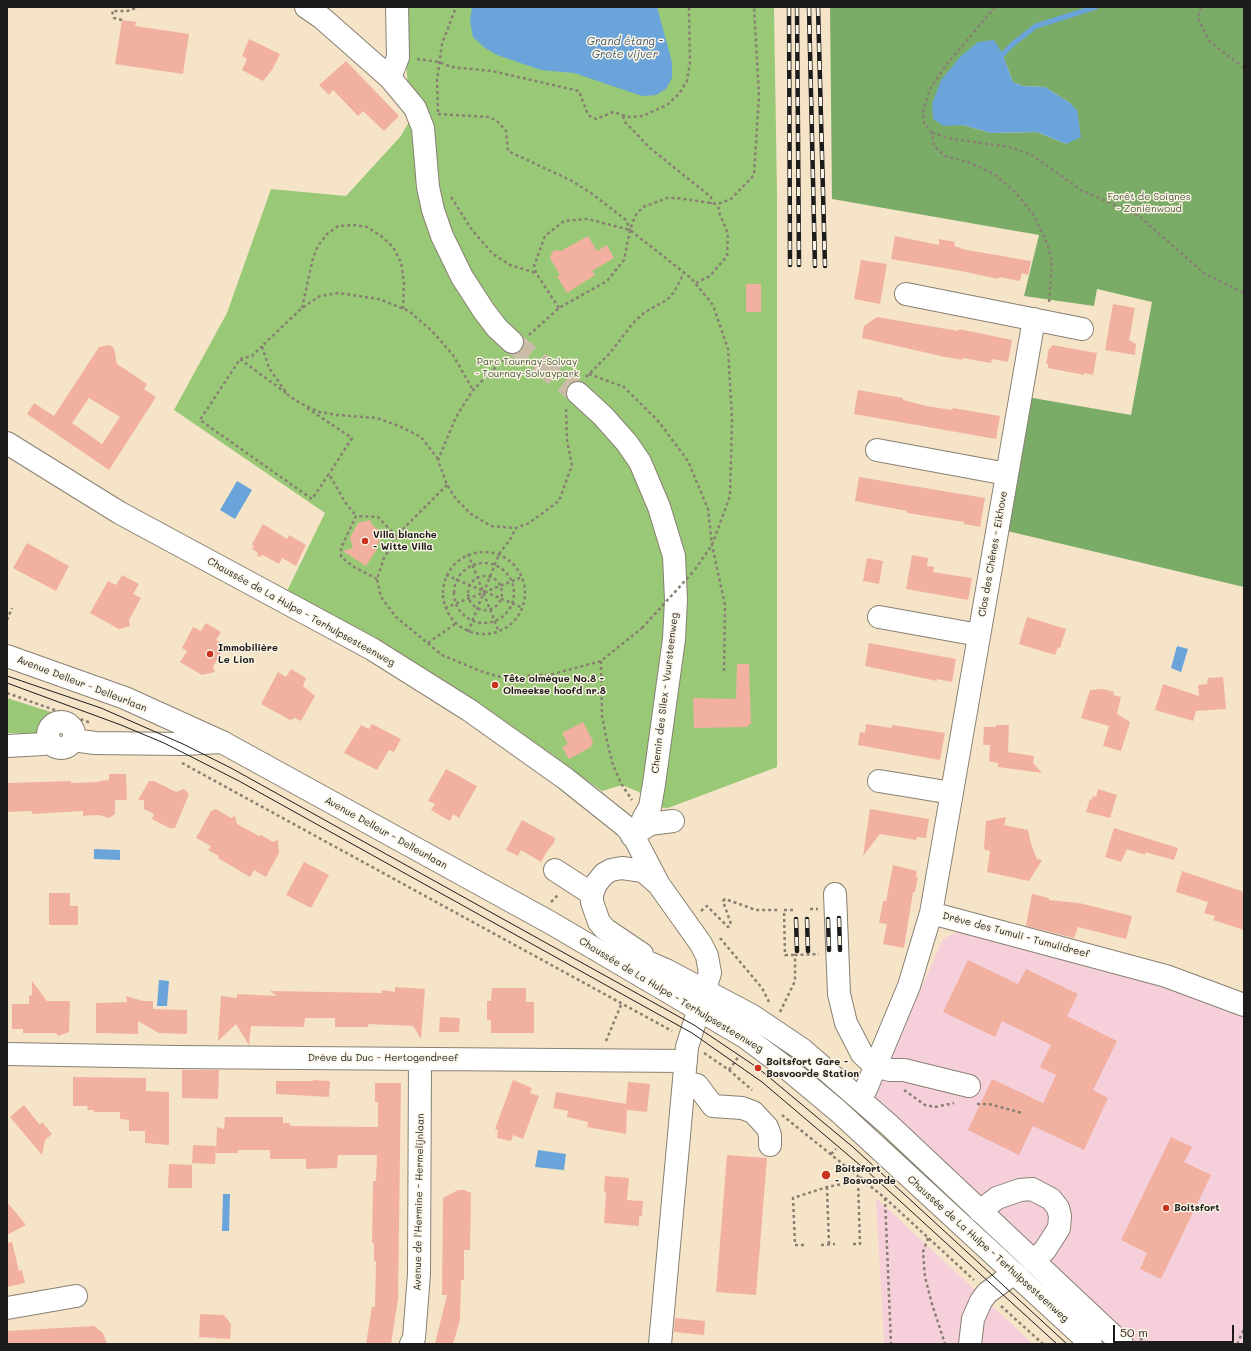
<!DOCTYPE html>
<meta charset="utf-8">
<style>
body{margin:0}
#map{position:relative;width:1251px;height:1351px;overflow:hidden;background:#f5e4c8;font-family:Mali,sans-serif}
canvas{display:block}
.frame{position:absolute;inset:0;border:8px solid #1c1c1c;pointer-events:none}
.scale{position:absolute;left:1113px;top:1325px;width:121px;height:18px;box-sizing:border-box;border:2px solid #1c1c1c;border-top:0;padding-left:5px;font-size:12px;line-height:14px;white-space:nowrap;color:#1c1c1c;-webkit-text-stroke:3px #fcf5e5;paint-order:stroke}
</style>
<div id="map">
<canvas width="1251" height="1351"></canvas>
<div class="frame"></div>
<div class="scale">50 m</div>
</div>
<script>
const c = document.querySelector('canvas').getContext('2d');
c.lineJoin = 'round';
function fillPath(path, color) { c.fillStyle = color; c.fill(path, 'evenodd'); }
const shape = rows => new Path2D(rows.map(r => 'M' + r).join(''));
function stroke(path, color, width, dash) { c.strokeStyle = color; c.lineWidth = width; c.lineCap = dash ? 'butt' : 'round'; c.setLineDash(dash || []); c.stroke(path); }
function write(font, color, halo, rows, align = 'center') {
  c.font = font + ' Mali,sans-serif'; c.lineWidth = 3; c.setLineDash([]); c.textBaseline = 'middle'; c.strokeStyle = halo; c.fillStyle = color; for (const [text, x, y, turn = 0] of rows) {
    c.save(); c.translate(x, y); c.rotate((+turn || 0) * Math.PI / 180); c.textAlign = isNaN(turn) ? turn : align; if (halo) c.strokeText(text, 0, 0); c.fillText(text, 0, 0); c.restore();
  }
}
const built = shape([
 [965,928,1244,1009,1244,1344,1134,1344,870,1103,943,939],
 [876,1198,1033,1344,884,1344]
]);
const green = shape([
 [401,7,774,7,777,195,777,767,668,808,654,807,639,792,622,785,602,791,449,685,287,591,325,513,174,410,227,313,271,189,346,196,400,137,411,119],
 [7,698,54,713,65,718,58,717,51,720,40,734,31,738,31,733,7,733]
]);
const forest = shape([
 [830,7,1244,7,1244,587,1003,530,1027,397,1131,415,1152,302,1097,289,1094,306,1024,296,1039,235,832,199],
 [1002,53,1013,82,1023,86,1045,87,1070,103,1066,144,1037,132,991,133,963,125]
]);
const water = shape([
 [472,7,657,7,672,62,672,78,666,89,656,95,642,96,574,73,541,70,497,55,485,48,473,37,470,21],
 [994,40,1002,53,1013,82,1023,86,1045,87,1070,103,1077,110,1081,137,1066,144,1037,132,991,133,963,125,944,126,933,119,932,104,941,80,960,57,978,42],
 [237,481,252,490,235,519,220,510],
 [1177,646,1188,649,1181,672,1171,668],
 [94,849,120,850,120,860,94,859],
 [159,980,169,981,167,1006,157,1006],
 [538,1150,566,1154,564,1170,535,1167],
 [223,1194,230,1194,229,1231,222,1231]
]);
const stream = shape([
 [998,59,1014,43,1036,26,1096,7]
]);
const building = shape([
 [122,20,136,22,135,26,189,34,183,74,115,64],
 [249,39,280,54,272,70,263,81,242,70,247,59,242,56],
 [346,61,399,116,384,131,363,111,358,116,333,90,329,95,319,85],
 [588,236,597,251,607,245,614,258,592,271,595,275,567,293,557,276,560,275,550,258,552,252,556,250,561,251],
 [895,236,939,245,939,239,955,242,954,246,967,250,1031,261,1028,275,1022,273,1020,281,999,277,998,279,961,271,891,259],
 [861,260,887,264,880,304,854,299],
 [746,284,761,284,761,312,746,312],
 [1113,304,1135,308,1129,340,1136,344,1135,355,1105,350],
 [877,317,958,331,959,329,1012,340,1008,362,992,359,991,363,963,358,963,360,945,357,862,338,864,326],
 [109,345,114,348,117,364,147,384,144,389,156,397,109,470,27,414,34,403,54,416,99,347],
 [89,398,120,417,102,444,72,423],
 [1052,345,1097,353,1093,375,1084,373,1084,375,1048,368,1048,364,1046,364,1049,348,1051,348],
 [858,390,903,398,903,400,926,406,952,410,953,408,1000,416,996,439,854,414],
 [859,477,985,498,980,527,964,524,964,522,907,513,907,511,855,501],
 [370,520,372,525,384,534,375,548,377,549,366,566,343,551,353,548,350,538,358,523],
 [263,524,287,539,289,535,306,545,296,566,282,558,279,564,263,555,258,557,257,552,252,549,254,546,252,544],
 [27,543,69,566,56,591,13,568],
 [912,555,928,558,927,566,934,567,933,572,971,578,972,579,968,600,906,589],
 [867,558,883,561,879,584,863,581],
 [122,575,139,584,133,594,141,598,129,620,130,626,119,629,90,613,108,581,116,585],
 [1027,617,1066,629,1060,648,1058,647,1055,655,1019,644],
 [206,623,221,632,216,640,225,645,213,667,215,672,202,675,180,662,187,651,182,648,193,627,201,631],
 [869,643,956,659,952,682,937,679,937,681,865,666],
 [737,664,749,664,751,723,747,727,694,728,693,698,736,699],
 [291,669,306,678,303,686,315,696,301,721,295,718,290,720,261,704,278,672,286,677],
 [1223,677,1226,709,1196,711,1193,721,1155,710,1163,684,1199,696,1198,685,1207,684,1208,678],
 [1103,689,1114,692,1113,695,1121,697,1117,714,1130,722,1121,751,1103,746,1109,726,1081,718,1090,690],
 [583,722,593,741,591,747,569,759,562,747,568,744,562,733],
 [372,724,401,739,394,752,389,750,377,770,344,753,361,725,369,729],
 [866,724,892,728,892,725,945,733,940,760,858,745,860,732,865,733],
 [996,725,1009,725,1008,752,1034,756,1033,763,1042,773,998,767,998,763,989,761,990,745,983,745,984,727,996,727],
 [446,769,477,786,459,818,453,814,450,821,431,810,435,804,428,801],
 [109,774,126,774,127,800,115,800,115,814,109,818,99,815,83,816,83,811,32,814,32,811,7,812,7,783,71,781,71,783,99,782,99,781,109,780],
 [149,781,154,781,176,792,184,789,189,794,175,828,169,828,152,819,154,814,144,809,144,800,138,800],
 [1098,789,1117,795,1110,818,1086,812,1090,799,1092,800,1093,796,1096,797],
 [216,809,231,818,235,816,237,824,259,836,261,835,273,842,278,840,279,853,266,877,254,870,250,877,218,858,219,856,208,850,211,846,196,838,211,811],
 [870,809,929,819,926,838,917,837,916,840,880,834,863,856],
 [1006,817,1004,825,1028,830,1031,844,1037,859,1042,860,1029,881,987,872,990,851,985,850,984,847,986,821],
 [522,820,555,838,554,843,548,850,541,862,521,850,518,856,506,850],
 [1114,828,1178,848,1174,860,1145,852,1145,855,1127,849,1121,862,1105,857],
 [304,862,329,875,311,908,286,895],
 [893,865,917,871,916,877,918,877,915,892,913,892,904,948,883,944,887,924,879,923,883,901,886,901],
 [1182,871,1244,892,1244,930,1213,920,1215,916,1204,913,1208,902,1176,892],
 [49,893,70,893,70,906,78,906,78,925,49,925],
 [1032,894,1049,898,1049,900,1079,903,1132,916,1126,939,1078,927,1074,938,1026,926],
 [968,960,1018,984,1026,969,1078,994,1067,1016,1117,1041,1093,1090,1108,1098,1084,1150,1033,1126,1019,1155,968,1130,992,1079,1043,1103,1056,1075,1040,1067,1051,1045,1002,1021,995,1037,943,1012],
 [32,981,47,1001,70,1001,69,1032,58,1036,56,1033,23,1033,23,1029,12,1029,12,1004,29,1004,29,996,32,995],
 [395,987,425,989,421,1039,413,1026,368,1024,368,1027,335,1027,335,1018,305,1018,304,1027,251,1026,249,1045,236,1024,218,1041,221,996,237,998,237,994,277,996,270,991,382,993,382,990,395,992],
 [492,988,526,988,526,1002,534,1002,534,1033,491,1033,491,1020,487,1020,487,1001,491,1001],
 [126,996,143,1001,153,1001,153,1009,187,1010,187,1034,159,1033,138,1021,138,1034,96,1033,96,1003,127,1002],
 [440,1017,460,1018,459,1032,439,1032],
 [182,1070,219,1070,218,1099,182,1098],
 [73,1077,146,1078,146,1091,169,1092,169,1145,145,1143,145,1131,129,1131,129,1120,120,1119,120,1112,94,1112,94,1110,87,1110,88,1106,73,1106],
 [313,1080,330,1081,329,1097,276,1094,276,1081,313,1081],
 [513,1080,532,1088,530,1093,539,1096,523,1139,513,1135,511,1141,497,1138,498,1130,495,1129],
 [628,1082,650,1084,647,1112,627,1110,626,1134,587,1127,588,1122,567,1117,568,1111,553,1108,556,1092,626,1104],
 [375,1083,401,1083,398,1299,391,1344,366,1344,372,1307,375,1307,376,1261,374,1261,374,1243,372,1243,373,1181,376,1181,377,1155,338,1155,337,1168,306,1169,306,1159,270,1159,270,1150,238,1150,238,1153,216,1153,217,1127,224,1129,225,1117,283,1117,283,1123,290,1123,290,1126,378,1127,378,1102,375,1102],
 [24,1105,40,1125,42,1122,52,1134,45,1140,42,1155,10,1117],
 [1171,1137,1192,1147,1184,1162,1211,1175,1161,1279,1140,1269,1147,1253,1121,1240],
 [193,1145,216,1146,215,1164,192,1163],
 [727,1155,767,1158,756,1295,716,1292],
 [169,1164,192,1165,192,1188,168,1188],
 [605,1176,629,1178,627,1200,643,1201,642,1216,639,1217,639,1226,604,1223,606,1192,604,1192],
 [458,1190,464,1190,471,1193,470,1250,464,1250,464,1280,461,1280,460,1320,453,1344,435,1344,447,1295,442,1295,443,1198],
 [7,1202,26,1225,7,1235],
 [12,1242,19,1271,22,1270,25,1283,7,1287,7,1243],
 [200,1314,224,1315,231,1324,230,1339,199,1337],
 [675,1318,705,1321,704,1335,674,1332],
 [94,1326,103,1333,107,1344,7,1344,7,1331]
]);
const minorTunnel = shape([
 [512,342,578,393]
]);
const path = shape([
 [995,7,946,65,930,89,923,111,924,123,932,133,934,146,945,156,968,162,994,174,1017,194,1033,214,1047,243,1052,262,1049,303],
 [1201,7,1198,18,1209,41,1244,68],
 [122,20,114,18,112,11,127,11,139,7],
 [417,59,439,62,451,67,492,71,579,91,588,115,596,119,613,112,630,117,643,116,667,105,679,94,687,81,690,62,689,7],
 [438,112,437,81,442,44,456,7],
 [438,114,488,117,496,120,506,131,508,151,572,181,591,193,626,220,630,230],
 [623,116,625,122,650,148,711,197,711,204],
 [932,133,953,139,1010,147,1032,155,1081,190,1139,216,1205,274,1244,293],
 [451,197,472,230,493,254,510,265,536,273],
 [696,283,710,276,727,256,728,234,719,212,718,204],
 [302,308,313,258,318,246,327,234,338,226,355,225,367,227,381,236,393,247,401,262,404,283,403,309],
 [559,308,536,273,534,266,545,236,564,221,588,219,630,230,691,278,713,305,728,349,729,366,732,420,730,496,712,545,694,571],
 [529,335,559,308,607,281,624,260,630,230,635,216,643,207,667,198,677,198,718,204,731,199,754,175,759,96,754,7],
 [240,359,252,356,262,346],
 [504,359,473,390,456,417,438,460,447,485,456,499,471,514,491,526,516,528,529,523,559,501,572,465,567,440,566,407],
 [589,374,624,387,659,422,688,461,708,509,712,545,725,605,724,673],
 [586,377,610,353,633,323,645,312,667,300,674,292,684,273],
 [286,393,240,359,200,420,312,499,329,474,345,502,356,516],
 [307,408,352,438,329,474],
 [438,459,421,437,399,426,377,418,337,415,320,412,300,403,288,395,269,368,262,346,302,308,320,296,338,293,379,299,409,311,432,331,453,355,473,390],
 [447,485,399,533,384,558,377,579,381,597,396,617,442,655,480,671,504,678,553,674,601,661,642,628],
 '443 593a41 41 0 1 1 82 0a41 41 0 1 1-82 0Z',
 [468,554,499,632],
 '454 593a30 30 0 1 1 60 0a30 30 0 1 1-60 0Z',
 [446,575,523,608],
 '468 593a17 17 0 1 1 34 0a17 17 0 1 1-34 0Z',
 [377,579,354,567,341,557,341,548,356,516,378,517,397,537],
 [445,608,522,577],
 [7,620,12,608],
 [468,632,499,554,511,538,516,528],
 [428,643,455,624],
 [601,661,602,716,607,741,613,765,622,785,632,800],
 [7,693,91,723],
 [182,763,672,1031],
 [551,902,559,894],
 [810,909,818,909],
 [793,910,784,910,785,955,795,955],
 [701,911,707,906,728,927,731,924,723,901,725,899,756,910,780,910],
 [720,938,762,988,770,1004],
 [780,1012,795,981,795,955,819,954],
 [606,1041,621,1005],
 [704,1053,729,1070,752,1090],
 [729,1070,739,1056],
 [904,1090,925,1105,935,1107,954,1103],
 [977,1104,989,1104,1022,1113],
 [782,1115,885,1198,974,1280],
 [831,1154,836,1149],
 [827,1187,829,1244],
 [885,1198,891,1344],
 [928,1238,923,1252,925,1277,932,1304,945,1344],
 [853,1244,860,1244,858,1181],
 [804,1245,795,1245,793,1198,827,1187,858,1181,864,1175],
 [821,1245,835,1244],
 [1001,1306,1043,1344],
 [1140,1338,1147,1344],
 [1237,1344,1244,1329]
]);
const minor = shape([
 [306,7,322,18,390,78,415,108,423,128,428,187,433,210,442,236,462,277,484,311,497,328,512,342],
 [390,78,398,57,397,7],
 [906,294,1082,329],
 [578,393,603,416,627,443,640,462,659,507,674,556,676,600,674,639,654,784,650,807,643,819],
 [7,443,120,513,372,649,469,710,566,779,625,826,633,835,659,885,701,944,707,956,710,973,687,1047,660,1344],
 [877,450,1007,474],
 [879,617,979,635],
 '48 735a13 13 0 1 1 26 0a13 13 0 1 1-26 0Z',
 [73,740,95,743,183,744,222,742],
 [7,746,44,744,50,741],
 [879,781,952,793],
 [632,836,650,824,673,821],
 [555,870,592,894],
 [835,894,839,994,846,1023,862,1054,875,1066,890,1070,904,1070,969,1086],
 [931,913,1166,976,1244,1005],
 [642,954,605,929,599,922,592,902,592,894,596,884,604,874,611,870,622,868,643,871,658,884],
 [7,1054,175,1057,686,1061],
 [684,1082,697,1085,713,1106,742,1108,753,1112,767,1127,770,1135,770,1145],
 [859,1098,866,1089,909,986,931,913,1034,319],
 [980,1211,997,1198,1020,1190,1032,1189,1051,1199,1058,1208,1060,1216,1059,1228,1045,1250,1033,1261],
 [7,1308,76,1296],
 [411,1344,414,1338,419,1274,420,1059],
 [970,1344,973,1319,981,1301,987,1293,1014,1273]
]);
const major = shape([
 [7,656,125,698,222,742,551,923,745,1037,789,1070,838,1111,1091,1344],
 [615,948,666,970,751,1015,803,1050,888,1124,1122,1344]
]);
const tram = shape([
 [7,676,101,708,183,744,231,768,694,1025,758,1068,854,1148,1067,1344],
 [7,683,121,725,164,743,239,781,692,1033,762,1082,867,1171,1057,1344]
]);
const rail = shape([
 [789,7,790,265],
 [797,7,799,265],
 [809,7,815,266],
 [818,7,825,266],
 [839,918,840,950],
 [796,919,797,951],
 [807,919,808,951],
 [828,919,829,950]
]);
const pathBridge = shape([
 [642,628,694,571]
]);
const markers = [
 [365,541,4,"#c8321e"],
 [210,654,4,"#c8321e"],
 [495,685,4,"#c8321e"],
 [758,1068,4,"#c8321e"],
 [826,1175,5,"#c8321e"],
 [1166,1208,4,"#c8321e"]
];
const parkNames = [
 ["Forêt de Soignes",1149,197],
 ["- Zoniënwoud",1149,209],
 ["Parc Tournay-Solvay",527,362],
 ["- Tournay-Solvaypark",527,374]
];
const poiNames = [
 ["Villa blanche",373,535],
 ["- Witte Villa",373,547],
 ["Immobilière",218,648],
 ["Le Lion",218,660],
 ["Tête olmèque No.8 -",503,679],
 ["Olmeekse hoofd nr.8",503,691],
 ["Boitsfort Gare -",766,1062],
 ["Bosvoorde Station",766,1074],
 ["Boitsfort",835,1169],
 ["- Bosvoorde",835,1181],
 ["Boitsfort",1174,1208]
];
const streetNames = [
 ["Clos des Chênes - Eikhove",993,554,-80],
 ["Chaussée de La Hulpe - Terhulpsesteenweg",301,612,29],
 ["Avenue Delleur - Delleurlaan",82,684,21],
 ["Chemin des Silex - Vuursteenweg",665,693,-83],
 ["Avenue Delleur - Delleurlaan",386,833,29],
 ["Drève des Tumuli - Tumulidreef",1016,935,15],
 ["Chaussée de La Hulpe - Terhulpsesteenweg",671,995,31],
 ["Drève du Duc - Hertogendreef",383,1058],
 ["Avenue de l'Hermine - Hermelijnlaan",419,1202,-89],
 ["Chaussée de La Hulpe - Terhulpsesteenweg",988,1249,42]
];
const waterNames = [
 ["Grand étang -",625,42],
 ["Grote vijver",625,55]
];
fillPath(built, '#f5cfd9');
fillPath(green, '#99c877');
fillPath(forest, '#7aac68');
fillPath(water, '#6aa4da');
stroke(stream, '#6aa4da', 5);
fillPath(building, '#f2b1a0');
stroke(minorTunnel, '#cabca6', 22, [22, 11]);
stroke(minor, '#888072', 24);
stroke(major, '#888072', 24);
stroke(path, '#888072', 2.5, [3, 3]);
stroke(minor, '#fff', 22);
stroke(major, '#fff', 22);
stroke(tram, '#1c1c1c', 1);
stroke(rail, '#1c1c1c', 4.5);
stroke(rail, '#fcf5e5', 3, [9]);
stroke(pathBridge, '#888072', 2.5, [3, 3]);
for (const [x, y, r, color] of markers) { const dot = new Path2D(); dot.arc(x, y, r, 0, 2 * Math.PI); c.fillStyle = color; c.fill(dot); stroke(dot, '#fcf5e5', 1.5); }
write('10px', '#48583c', '#fcf5e5', parkNames);
write('bold 10px', '#1c1c1c', '#fcf5e5', poiNames, 'left');
write('10px', '#1c1c1c', '#fcf5e5', streetNames);
write('italic 11px', '#3f5971', '#fcf5e5', waterNames);
</script>
